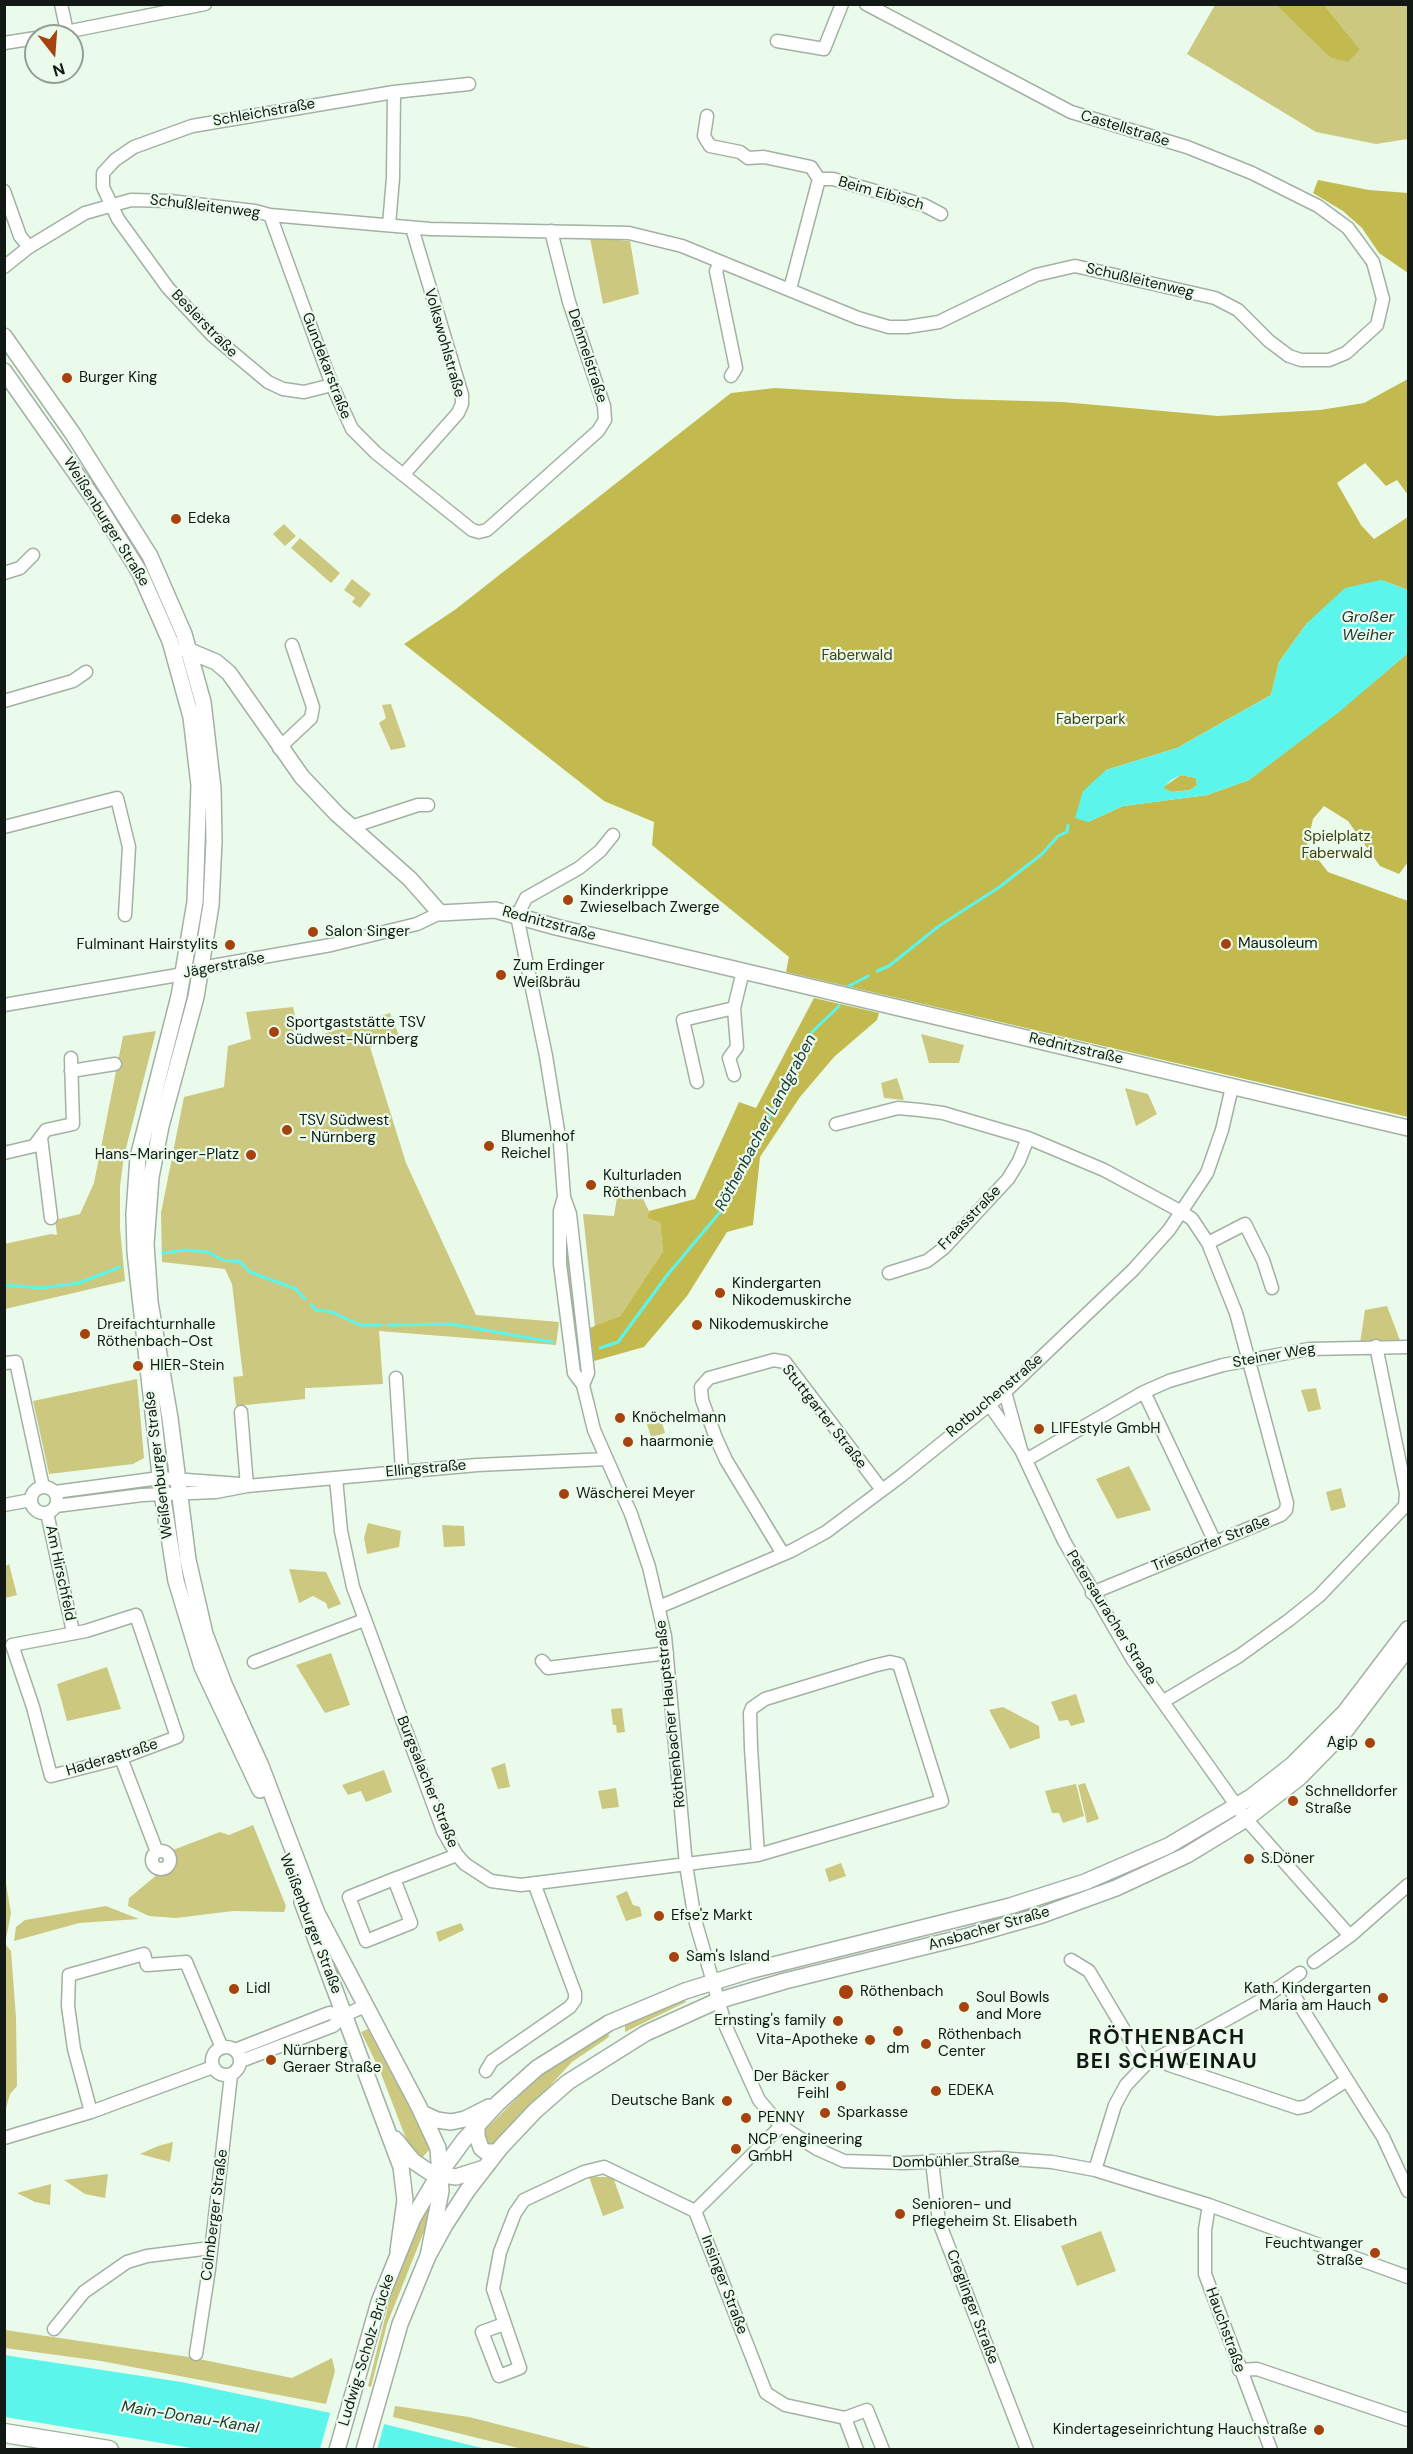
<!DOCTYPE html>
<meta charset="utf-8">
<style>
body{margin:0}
#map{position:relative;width:1413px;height:2454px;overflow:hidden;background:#eafbeb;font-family:"DM Sans",sans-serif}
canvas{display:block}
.frame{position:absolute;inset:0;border:6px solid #121813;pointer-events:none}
.north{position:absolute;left:24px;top:24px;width:60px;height:60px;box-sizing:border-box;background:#eafbeb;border:2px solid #94a095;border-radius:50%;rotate:163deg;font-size:16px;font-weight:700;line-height:24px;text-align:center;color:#121813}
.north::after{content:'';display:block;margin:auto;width:21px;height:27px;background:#a6420d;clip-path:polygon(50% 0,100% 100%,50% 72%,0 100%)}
</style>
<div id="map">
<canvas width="1413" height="2454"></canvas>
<div class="frame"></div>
<div class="north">N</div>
</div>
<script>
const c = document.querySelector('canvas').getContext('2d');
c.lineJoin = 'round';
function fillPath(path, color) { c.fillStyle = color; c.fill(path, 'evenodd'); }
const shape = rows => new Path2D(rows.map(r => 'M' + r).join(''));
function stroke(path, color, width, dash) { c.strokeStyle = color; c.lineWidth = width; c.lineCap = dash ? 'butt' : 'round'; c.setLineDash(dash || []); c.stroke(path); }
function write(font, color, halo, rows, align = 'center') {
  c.font = font + ' "DM Sans",sans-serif'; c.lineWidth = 4.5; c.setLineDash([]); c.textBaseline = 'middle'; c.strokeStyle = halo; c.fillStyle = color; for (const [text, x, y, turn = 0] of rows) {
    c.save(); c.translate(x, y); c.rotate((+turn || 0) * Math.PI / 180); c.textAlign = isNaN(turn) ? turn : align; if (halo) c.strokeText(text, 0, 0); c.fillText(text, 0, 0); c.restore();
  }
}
const green = shape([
 [1277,4,1329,57,1360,49,1324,5,1408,5,1408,139,1376,144,1316,132,1187,54,1215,5],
 [590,238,630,241,639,294,603,304],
 [284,524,296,536,285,546,273,534],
 [300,538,340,573,331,583,291,548],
 [352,579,371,594,360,608,352,602,355,598,344,590],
 [391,704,406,747,391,750,379,723,386,718,382,705],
 [293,1007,301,1041,390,1013,400,1038,370,1047,406,1163,476,1315,559,1322,556,1345,379,1331,383,1384,309,1388,305,1388,305,1399,236,1406,233,1377,243,1376,232,1284,225,1269,162,1262,161,1213,184,1097,224,1087,228,1046,251,1039,246,1012],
 [156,1031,124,1156,120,1186,120,1228,125,1281,5,1309,4,1244,51,1234,57,1235,55,1220,80,1214,94,1183,123,1036],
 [921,1034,964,1045,959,1063,929,1063],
 [897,1078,904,1100,884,1098,881,1083],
 [1125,1088,1148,1094,1157,1114,1136,1126],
 [637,1187,649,1211,647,1218,660,1223,663,1251,620,1316,595,1327,583,1214,614,1216,618,1191],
 [564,1210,579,1324,569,1324],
 [1387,1306,1401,1343,1360,1343,1365,1310],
 [137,1379,144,1458,133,1464,49,1474,33,1401],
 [1316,1388,1321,1409,1308,1412,1301,1390],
 [660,1415,665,1433,651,1437,646,1421],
 [1129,1466,1151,1510,1117,1519,1096,1479],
 [1341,1488,1346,1507,1331,1511,1326,1492],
 [368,1523,401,1531,399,1547,367,1554,364,1538],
 [442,1525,464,1526,465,1546,444,1547],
 [9,1564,17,1595,5,1598,5,1567],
 [289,1569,326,1572,341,1604,328,1609,326,1603,313,1596,299,1603],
 [331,1653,350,1705,325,1713,296,1665],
 [107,1667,121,1709,67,1721,57,1684],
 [1076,1694,1085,1722,1071,1726,1068,1720,1059,1721,1051,1702],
 [1003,1707,1039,1726,1040,1738,1010,1749,989,1710],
 [622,1708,625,1732,617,1733,616,1725,613,1725,611,1709],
 [505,1763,510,1787,498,1789,491,1768],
 [384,1770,392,1792,366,1802,361,1791,348,1795,342,1785],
 [1085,1783,1099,1819,1087,1823,1078,1785],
 [1076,1784,1084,1816,1063,1823,1059,1813,1052,1813,1045,1791],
 [616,1788,619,1807,602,1809,598,1791],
 [253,1825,286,1906,284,1912,233,1911,176,1918,149,1916,128,1906,129,1898,158,1874,168,1873,176,1864,173,1850,220,1832,229,1835],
 [841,1863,846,1876,829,1882,825,1869],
 [4,1872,11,1913,5,1944,11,1951,16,2018,17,2086,10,2094,5,2112],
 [627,1891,633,1905,640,1907,642,1916,626,1921,616,1896],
 [106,1906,139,1919,79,1923,14,1941,16,1927,25,1920],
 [461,1923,464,1930,439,1942,436,1932],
 [683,1997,686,2002,625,2032,625,2021],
 [368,2029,431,2148,420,2160,410,2149,380,2071,361,2032],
 [608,2031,609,2037,572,2062,497,2143,491,2145,484,2143,484,2131,545,2070],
 [173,2142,170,2162,140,2154,158,2146],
 [108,2174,105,2198,85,2194,64,2180],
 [589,2177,613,2177,624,2208,603,2216],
 [51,2184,50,2205,35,2202,17,2193],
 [436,2188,427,2224,387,2324,371,2387,368,2386,394,2282,407,2246],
 [1101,2231,1116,2271,1077,2286,1061,2246],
 [5,2330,189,2357,292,2378,332,2358,335,2371,326,2404,101,2361,5,2348],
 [395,2406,469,2417,595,2449,522,2449,393,2417]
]);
const forest = shape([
 [1277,5,1324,5,1360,49,1348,62,1329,57],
 [1318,180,1369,190,1408,193,1408,273,1379,253,1362,228,1343,211,1313,193],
 [1408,379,1408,495,1397,480,1386,486,1365,463,1337,483,1361,525,1374,539,1408,517,1408,590,1381,580,1307,623,1279,662,1271,695,1177,748,1106,770,1088,822,1123,806,1207,795,1249,780,1338,712,1408,653,1408,862,1399,874,1380,866,1348,821,1324,806,1313,819,1307,845,1328,872,1408,901,1408,1117,786,972,789,957,652,845,654,822,604,801,404,644,456,609,731,393,775,388,956,399,1063,402,1218,416,1320,410,1364,403],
 [1181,775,1196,778,1197,785,1190,790,1172,792,1162,788],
 [814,998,879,1013,877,1020,834,1057,800,1097,760,1157,753,1225,727,1232,687,1296,644,1347,594,1361,590,1328,620,1316,663,1251,660,1223,647,1218,649,1211,695,1199,739,1102,756,1108]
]);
const water = shape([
 [1381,580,1408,590,1408,653,1339,712,1249,780,1207,795,1123,806,1088,822,1075,818,1083,791,1106,770,1177,748,1271,695,1279,662,1307,623,1345,588],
 [1181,775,1196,778,1197,785,1190,790,1173,792,1163,788,1171,780],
 [4,2355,181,2382,384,2424,486,2449,197,2449,5,2417]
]);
const pier = shape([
 [331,2410,385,2421,377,2450,320,2449]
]);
const stream = shape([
 [877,971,889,966,939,926,998,888,1042,854,1058,836,1067,832,1068,825],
 [847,987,868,976],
 [163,1253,185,1250,208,1252,223,1260,240,1262,250,1272,296,1289,305,1299],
 [4,1285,41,1288,79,1283,120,1267],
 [311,1305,316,1310,332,1312,360,1325,381,1325],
 [388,1325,451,1324,552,1342],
 [600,1348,618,1342,668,1274,721,1211,762,1129,802,1060,811,1033,839,1006]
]);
const minor = shape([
 [61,4,67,32],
 [46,36,205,4],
 [777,41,824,49,842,4],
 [4,43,36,38],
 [707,116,704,136,710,146,740,152,748,158,764,157,811,167,819,179,833,179,924,205,941,214],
 [4,191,20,236,29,247],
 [270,215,332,385,352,429,376,453,472,530,479,532,487,530,598,431,605,420,604,406,569,302,551,231],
 [389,225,393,178,394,92],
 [720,262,716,271,736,368,731,376],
 [4,267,29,247,85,213,131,200,170,201,255,211,270,215,430,229,629,233,682,246,858,318,889,327,907,327,939,322,1036,275,1075,266,1215,298,1238,310,1269,341,1289,356,1301,360,1329,360,1346,353,1377,325,1383,299,1373,262,1348,228,1318,206,1252,173,1187,147,1071,112,866,4],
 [790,289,819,179],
 [332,385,304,392,283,389,268,382,213,336,168,288,118,219,103,187,103,173,115,160,134,147,192,126,394,92,469,84],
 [404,474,458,413,462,404,462,395,412,228],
 [4,573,20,568,33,555],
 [4,701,73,681,86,672],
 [279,748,311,718,313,707,292,645],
 [4,827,117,798,129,847,125,915],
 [351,827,418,805,428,805],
 [4,1005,172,976,212,966,331,945,417,924,440,913],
 [71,1071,115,1064],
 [734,1075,729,1058,737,1047,734,1008,743,971],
 [697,1082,683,1020,734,1008],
 [836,1124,898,1108,920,1110,943,1113,1028,1138,1104,1170,1180,1211,1192,1219,1208,1243,1236,1313,1287,1503,1286,1510,1281,1515,1092,1593],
 [41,1138,51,1218],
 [4,1153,34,1146,46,1130,73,1124,71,1058],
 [564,1197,560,1211,560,1264,574,1373,583,1385,594,1430,631,1514,649,1567,665,1636,686,1865,695,1920,726,2027,759,2100,781,2126,817,2149,844,2161,905,2163,998,2158,1052,2162,1095,2170,1209,2205,1408,2277],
 [1208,1243,1245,1224,1263,1260,1272,1288],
 [889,1273,927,1261,944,1248,1008,1179,1019,1161,1028,1138],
 [4,1363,16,1362,43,1487],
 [396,1378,402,1471],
 [583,1385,588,1373,570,1214,564,1197,560,1143,546,1056,517,916,526,898,579,868,600,851,613,835],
 [1144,1392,1215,1542],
 [989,1404,1021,1450,1005,1392],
 [241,1412,247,1486],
 [1021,1450,1064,1541,1133,1660,1246,1819,1350,1936],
 [1026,1460,1144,1392,1169,1381,1223,1365,1309,1349,1408,1347],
 [336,1478,341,1531,353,1587,443,1831,457,1855,465,1864,491,1881,521,1885,758,1855,942,1801,899,1664,890,1662,873,1666,765,1699,752,1708,750,1713,751,1748,758,1855],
 '31 1500a13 13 0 1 1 26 0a13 13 0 1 1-26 0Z',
 [55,1492,160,1478,240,1484],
 [4,1505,31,1500],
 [56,1506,142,1495,216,1492,247,1486,477,1465,607,1459],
 [47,1513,73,1632],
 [783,1554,726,1460,716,1438,702,1400,701,1387,709,1378,774,1360,785,1362,882,1490],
 [659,1607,791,1551,826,1532,901,1476,1005,1392,1133,1270,1169,1230,1207,1173,1222,1130,1232,1087],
 [136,1615,177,1737,121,1758,51,1776,33,1707,12,1645,86,1631,136,1615],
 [542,1661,548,1668,667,1653],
 [254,1662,364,1620],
 [1164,1701,1239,1656,1289,1620,1319,1596,1405,1506,1406,1493,1376,1346],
 [121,1758,157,1852],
 '152 1860a9 9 0 1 1 18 0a9 9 0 1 1-18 0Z',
 [394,1879,411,1923,366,1941,349,1897,394,1879,457,1855],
 [1071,1960,1089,1971,1145,2065],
 [1314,1962,1350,1936,1408,1885],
 [1286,1983,1383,2137,1408,2191],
 '212 2061a14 14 0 1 1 28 0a14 14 0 1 1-28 0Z',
 [235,2050,329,2013,345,2015],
 [1163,2055,1169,2065,1298,2108,1307,2106,1347,2080],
 [241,2061,333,2026,345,2015,365,2006],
 [486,2071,492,2061,570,2007,575,2000,575,1993,534,1883],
 [91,2112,74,2049,68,2006,69,1975,144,1954,147,1965,186,1962,222,2048],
 [4,2138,91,2112,213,2067],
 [932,2161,939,2222,1027,2450],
 [1095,2170,1115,2105,1126,2085,1145,2065,1258,2002,1300,1973],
 [1209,2205,1205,2230,1205,2274,1271,2450],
 [695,2211,766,2393,785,2405,845,2418,867,2410,883,2450],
 [695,2211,781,2126],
 [504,2324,482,2332,499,2376,520,2368,493,2289,500,2252,515,2213,524,2200,584,2172,604,2167,695,2211],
 [54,2329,84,2292,127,2262,147,2256,211,2248],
 [196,2354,209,2269,231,2075],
 [1239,2370,1257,2369,1408,2420],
 [845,2418,857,2450]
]);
const major = shape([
 [4,336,73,434,150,556,184,634,203,702,213,788,214,841,211,905,196,997,161,1126,151,1177,146,1244,150,1302,170,1418,188,1560,205,1634,224,1684,261,1766,317,1913,419,2107,438,2148,441,2191,428,2256],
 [4,371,96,502,140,573,170,641,191,717,199,785,195,902,179,996,138,1157,134,1214,135,1252,162,1493,176,1581,202,1667,260,1790],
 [185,649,216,662,229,673,302,777,337,814,410,879,440,913,495,910,556,927,1408,1128],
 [302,1902,401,2167,405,2200,398,2251],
 [422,2113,437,2120,451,2122,465,2119,489,2107],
 [477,2124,477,2136,481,2148,486,2152,497,2152],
 [395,2139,413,2161,431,2173,456,2177,484,2168],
 [337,2450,379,2302,413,2218,439,2174,464,2140,498,2103,537,2068,609,2023,685,1991,749,1971,1010,1906,1085,1882,1168,1846,1251,1797,1292,1765,1345,1712,1408,1629],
 [364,2450,400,2324,428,2256,445,2225,467,2191,501,2147,535,2111,568,2082,646,2033,717,2001,785,1981,968,1936,1042,1915,1116,1888,1187,1855,1246,1819,1299,1778,1346,1730,1408,1648]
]);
const highway = shape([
 [4,2433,109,2450]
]);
const markers = [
 [67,378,6,"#a6420d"],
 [176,519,6,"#a6420d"],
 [568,900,6,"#a6420d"],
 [313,932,6,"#a6420d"],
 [1226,944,6,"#a6420d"],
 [230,945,6,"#a6420d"],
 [501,975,6,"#a6420d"],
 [274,1032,6,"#a6420d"],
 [287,1130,6,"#a6420d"],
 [489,1146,6,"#a6420d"],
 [251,1155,6,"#a6420d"],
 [591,1185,6,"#a6420d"],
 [720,1293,6,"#a6420d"],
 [697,1325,6,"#a6420d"],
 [85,1334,6,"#a6420d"],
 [138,1366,6,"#a6420d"],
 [620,1418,6,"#a6420d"],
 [1039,1429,6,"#a6420d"],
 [628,1442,6,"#a6420d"],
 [564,1494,6,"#a6420d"],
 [1370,1743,6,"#a6420d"],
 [1293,1801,6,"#a6420d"],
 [1249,1859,6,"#a6420d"],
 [659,1916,6,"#a6420d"],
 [674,1957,6,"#a6420d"],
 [234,1989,6,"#a6420d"],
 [846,1992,8,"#a6420d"],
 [1383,1998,6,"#a6420d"],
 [964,2007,6,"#a6420d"],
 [838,2021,6,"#a6420d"],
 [898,2031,6,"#a6420d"],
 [870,2040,6,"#a6420d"],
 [926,2044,6,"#a6420d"],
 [271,2060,6,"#a6420d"],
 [841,2086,6,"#a6420d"],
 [936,2091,6,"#a6420d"],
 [727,2101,6,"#a6420d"],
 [825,2113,6,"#a6420d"],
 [746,2118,6,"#a6420d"],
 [736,2149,6,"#a6420d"],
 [900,2214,6,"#a6420d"],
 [1375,2253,6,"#a6420d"],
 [1319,2430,6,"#a6420d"]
];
const streetNames = [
 ["Schleichstraße",264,113,-10],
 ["Castellstraße",1125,129,17],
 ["Beim Eibisch",881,194,16],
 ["Schußleitenweg",205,207,7],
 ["Schußleitenweg",1140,281,13],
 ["Beslerstraße",204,324,46],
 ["Volkswohlstraße",444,343,74],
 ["Dehmelstraße",587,356,72],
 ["Gundekarstraße",326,366,69],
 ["Weißenburger Straße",106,522,58],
 ["Rednitzstraße",549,924,15],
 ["Jägerstraße",224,966,-11],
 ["Rednitzstraße",1076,1049,13],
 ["Fraasstraße",970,1218,-46],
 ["Steiner Weg",1274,1356,-10],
 ["Rotbuchenstraße",995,1396,-40],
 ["Stuttgarter Straße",824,1417,52],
 ["Weißenburger Straße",159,1465,-97],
 ["Ellingstraße",426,1469,-5],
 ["Triesdorfer Straße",1211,1544,-22],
 ["Am Hirschfeld",60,1573,78],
 ["Petersauracher Straße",1111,1618,58],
 ["Röthenbacher Hauptstraße",671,1714,-96],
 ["Haderastraße",112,1758,-17],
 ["Burgsalacher Straße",427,1782,68],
 ["Weißenburger Straße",310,1924,69],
 ["Ansbacher Straße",989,1929,-16],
 ["Dombühler Straße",956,2162,-1],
 ["Colmberger Straße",215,2215,-83],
 ["Insinger Straße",724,2285,69],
 ["Creglinger Straße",972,2307,69],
 ["Hauchstraße",1225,2330,70],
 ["Ludwig-Scholz-Brücke",367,2350,-73]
];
const poiNames = [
 ["Burger King",79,378],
 ["Edeka",188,519],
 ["Kinderkrippe",580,891],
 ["Zwieselbach Zwerge",580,908],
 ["Salon Singer",325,932],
 ["Mausoleum",1238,944],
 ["Fulminant Hairstylits",218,945,"right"],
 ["Zum Erdinger",513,966],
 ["Weißbräu",513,983],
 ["Sportgaststätte TSV",286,1023],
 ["Südwest-Nürnberg",286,1040],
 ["TSV Südwest",299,1121],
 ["- Nürnberg",299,1138],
 ["Blumenhof",501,1137],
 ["Reichel",501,1154],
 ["Hans-Maringer-Platz",239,1155,"right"],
 ["Kulturladen",603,1176],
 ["Röthenbach",603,1193],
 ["Kindergarten",732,1284],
 ["Nikodemuskirche",732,1301],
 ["Dreifachturnhalle",97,1325],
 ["Röthenbach-Ost",97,1342],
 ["Nikodemuskirche",709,1325],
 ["HIER-Stein",150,1366],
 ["Knöchelmann",632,1418],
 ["LIFEstyle GmbH",1051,1429],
 ["haarmonie",640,1442],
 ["Wäscherei Meyer",576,1494],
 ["Agip",1358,1743,"right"],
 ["Schnelldorfer",1305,1792],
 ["Straße",1305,1809],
 ["S.Döner",1261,1859],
 ["Efse'z Markt",671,1916],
 ["Sam's Island",686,1957],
 ["Lidl",246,1989],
 ["Kath. Kindergarten",1371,1989,"right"],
 ["Maria am Hauch",1371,2006,"right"],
 ["Röthenbach",860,1992],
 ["Soul Bowls",976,1998],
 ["and More",976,2015],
 ["Ernsting's family",826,2021,"right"],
 ["Röthenbach",938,2035],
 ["Center",938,2052],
 ["Vita-Apotheke",858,2040,"right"],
 ["dm",898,2049,"center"],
 ["Nürnberg",283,2051],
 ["Geraer Straße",283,2068],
 ["Der Bäcker",829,2077,"right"],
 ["Feihl",829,2094,"right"],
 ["EDEKA",948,2091],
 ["Deutsche Bank",715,2101,"right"],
 ["Sparkasse",837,2113],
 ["PENNY",758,2118],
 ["NCP engineering",748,2140],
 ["GmbH",748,2157],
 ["Senioren- und",912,2205],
 ["Pflegeheim St. Elisabeth",912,2222],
 ["Feuchtwanger",1363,2244,"right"],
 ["Straße",1363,2261,"right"],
 ["Kindertageseinrichtung Hauchstraße",1307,2430,"right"]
];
const parkNames = [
 ["Faberwald",857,656],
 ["Faberpark",1091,720],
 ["Spielplatz",1337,837],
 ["Faberwald",1337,854]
];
const waterNames = [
 ["Großer",1368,618],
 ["Weiher",1368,636],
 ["Röthenbacher Landgraben",766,1123,-62],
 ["Main-Donau-Kanal",190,2418,9]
];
const districtNames = [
 ["RÖTHENBACH",1167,2038],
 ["BEI SCHWEINAU",1167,2062]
];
fillPath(green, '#ccc87f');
fillPath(forest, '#c2ba4f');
fillPath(water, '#5cf5eb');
fillPath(pier, '#eafbeb');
stroke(stream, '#5cf5eb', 3);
stroke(minor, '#a2b1a3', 15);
stroke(major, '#a2b1a3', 18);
stroke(highway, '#a2b1a3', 21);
stroke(minor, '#fff', 12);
stroke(major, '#fff', 15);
stroke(highway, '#fff', 18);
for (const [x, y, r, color] of markers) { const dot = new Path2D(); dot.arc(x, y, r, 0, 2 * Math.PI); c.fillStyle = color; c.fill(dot); stroke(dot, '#eafbeb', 2); }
write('15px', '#121813', '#eafbeb', streetNames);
write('15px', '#121813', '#eafbeb', poiNames, 'left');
write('15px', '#434014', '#eafbeb', parkNames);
write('italic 16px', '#203a38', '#eafbeb', waterNames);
c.letterSpacing = '1.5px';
write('bold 21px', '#121813', '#eafbeb', districtNames);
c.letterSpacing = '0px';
</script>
